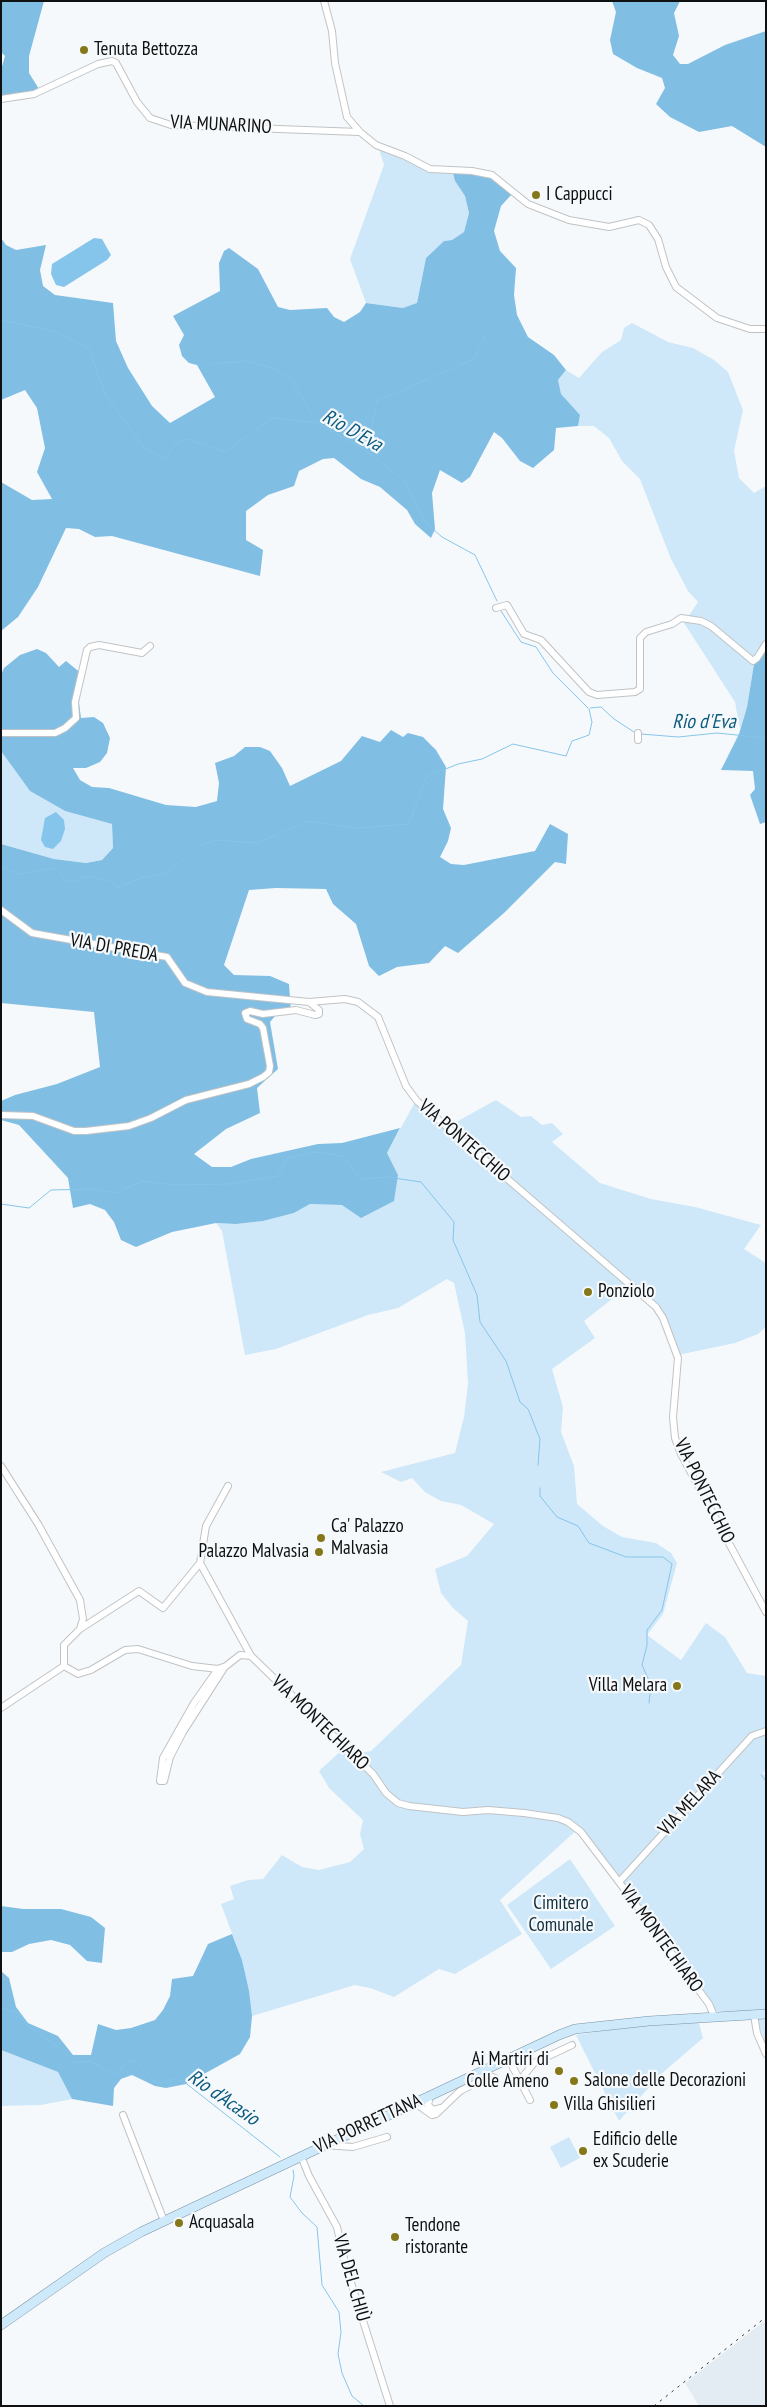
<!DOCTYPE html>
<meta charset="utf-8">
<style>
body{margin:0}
#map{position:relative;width:767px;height:2407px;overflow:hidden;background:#f6f9fb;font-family:"PT Sans Narrow",sans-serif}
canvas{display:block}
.frame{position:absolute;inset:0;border:2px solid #0f1011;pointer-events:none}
</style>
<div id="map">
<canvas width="767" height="2407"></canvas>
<div class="frame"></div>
</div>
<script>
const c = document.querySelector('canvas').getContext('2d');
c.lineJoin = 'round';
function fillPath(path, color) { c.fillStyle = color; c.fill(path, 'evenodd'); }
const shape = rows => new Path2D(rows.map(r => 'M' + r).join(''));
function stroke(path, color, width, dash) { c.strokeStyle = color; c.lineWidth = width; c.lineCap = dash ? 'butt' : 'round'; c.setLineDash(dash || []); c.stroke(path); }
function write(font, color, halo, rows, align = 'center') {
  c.font = font + ' "PT Sans Narrow",sans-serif'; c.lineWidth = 4.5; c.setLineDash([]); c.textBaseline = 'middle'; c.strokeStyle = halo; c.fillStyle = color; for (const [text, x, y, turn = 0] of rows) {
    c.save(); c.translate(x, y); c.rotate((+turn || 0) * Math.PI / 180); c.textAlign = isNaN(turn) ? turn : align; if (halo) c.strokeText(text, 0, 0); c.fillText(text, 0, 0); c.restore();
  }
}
const built = shape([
 [766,2320,766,2406,699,2406,685,2383]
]);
const green = shape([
 [379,149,453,173,455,181,465,196,469,213,464,232,452,240,444,241,426,258,417,304,403,308,366,303,350,259,384,165],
 [632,323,668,342,693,348,714,360,728,372,743,410,734,451,739,478,754,493,766,486,766,640,755,658,747,707,740,729,735,702,684,623,698,602,688,591,671,559,640,479,622,461,609,438,594,426,578,426,580,415,561,395,558,380,566,370,579,378,602,352,621,340,624,328],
 [1,751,30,791,65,811,112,824,113,848,102,860,86,863,54,859,1,844],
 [496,1100,521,1117,531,1116,542,1125,552,1123,563,1134,552,1142,600,1183,651,1199,695,1207,761,1225,744,1249,766,1263,766,1327,758,1334,735,1343,678,1355,662,1316,631,1284,584,1321,595,1338,552,1369,563,1407,561,1432,574,1466,577,1504,603,1526,622,1537,656,1543,671,1553,677,1563,663,1614,647,1635,681,1660,706,1623,725,1637,747,1673,766,1676,766,1770,763,1773,766,1776,766,2045,755,2012,714,2011,580,1827,500,1900,522,1934,455,1974,439,1969,394,1997,370,1988,355,1985,252,2016,242,1960,221,1904,234,1899,230,1886,248,1880,263,1879,282,1855,302,1867,319,1870,350,1862,364,1849,360,1834,363,1820,329,1788,319,1771,344,1748,360,1753,371,1751,461,1665,468,1621,453,1608,441,1593,435,1569,467,1556,494,1524,461,1505,441,1501,425,1492,412,1478,401,1482,381,1472,455,1453,464,1417,468,1384,465,1333,454,1283,447,1279,398,1308,368,1315,276,1349,245,1355,222,1231,216,1223,236,1224,263,1221,294,1213,310,1204,342,1205,398,1175,387,1153,415,1102,447,1127],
 [570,1859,615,1926,551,1969,507,1905],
 [699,2023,703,2038,660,2075,619,2121,576,2035,649,2024],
 [1,2050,58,2072,72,2099,41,2105,1,2106],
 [569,2137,580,2158,561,2168,550,2147]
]);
const forest = shape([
 [1,1,44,1,29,56,29,73,39,89,34,91,1,96,1,70,5,56,1,52],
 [612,1,680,1,674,13,679,36,673,55,680,64,688,64,725,45,766,31,766,147,732,126,699,132,670,117,656,104,665,88,662,78,637,68,613,54,610,40,616,12],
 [453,173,473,173,492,177,512,194,501,206,494,231,500,251,516,268,514,295,517,315,528,337,554,355,566,370,558,380,561,394,580,415,578,426,556,428,554,450,533,468,520,461,502,438,494,432,470,477,462,483,440,470,432,493,435,529,431,538,415,524,407,510,380,487,361,479,334,458,323,459,299,471,294,486,268,495,246,511,246,540,263,550,260,576,112,536,95,537,79,529,66,528,38,587,18,617,1,631,1,482,32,500,52,499,37,472,45,448,37,408,25,390,1,400,1,238,6,245,16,250,46,245,40,270,43,286,55,295,113,303,116,341,128,368,152,406,170,423,215,397,197,365,189,363,182,356,179,345,184,335,173,316,220,291,219,263,224,251,229,248,258,269,278,307,290,310,327,308,334,317,344,322,360,312,366,303,403,308,417,303,426,258,444,241,452,240,464,232,469,213,465,196,455,181],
 [766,640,766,822,760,824,750,795,755,789,753,771,721,770,739,734,747,707,755,658],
 [37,649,46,653,59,667,66,661,82,674,79,703,81,718,94,717,103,723,110,738,107,753,100,762,86,768,73,768,80,780,92,787,109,788,166,805,196,807,217,801,219,783,215,763,234,756,245,747,260,747,270,751,282,768,290,786,341,761,362,736,380,742,391,730,403,737,408,733,423,737,436,750,446,767,443,809,451,828,448,841,440,857,451,864,464,865,535,851,550,824,568,834,566,864,555,862,504,913,458,953,445,946,429,963,397,967,379,976,369,966,356,924,333,904,326,889,276,888,249,890,224,965,234,975,270,976,289,984,291,1012,276,1015,270,1022,278,1069,257,1088,260,1113,226,1129,194,1154,212,1167,231,1167,251,1159,318,1144,342,1143,400,1128,387,1153,398,1175,394,1201,361,1218,342,1205,310,1204,294,1213,263,1221,236,1224,216,1223,172,1232,136,1247,121,1240,114,1222,105,1210,90,1204,73,1208,68,1178,19,1125,1,1120,1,1101,15,1095,57,1084,100,1067,94,1012,1,1003,1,844,54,859,86,863,102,860,113,848,112,824,65,811,30,791,1,751,1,675,4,668,20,655],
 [1,1906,23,1909,61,1909,91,1917,105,1928,102,1963,87,1961,70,1945,51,1940,29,1944,12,1952,1,1952],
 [232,1934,242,1960,249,1991,252,2016,250,2037,240,2054,186,2084,166,2088,155,2086,132,2075,121,2079,114,2088,113,2106,72,2099,58,2072,1,2050,1,1971,9,1978,16,2007,28,2023,58,2036,73,2055,91,2055,98,2024,116,2030,131,2028,155,2020,163,2010,170,1996,172,1979,193,1976,208,1944]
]);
const water = shape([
 [94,238,102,239,111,255,107,260,64,287,56,285,51,274,52,264],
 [56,812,64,820,65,829,61,841,53,849,45,847,41,840,45,818]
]);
const stream = shape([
 [1,320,53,331,89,349,105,394,145,449,165,459,174,445,187,439,225,452,272,418,317,423,360,447,404,480,424,521,442,537,475,555,497,601],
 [212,364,246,361,273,368,291,379,317,423],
 [366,450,377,401,474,359,486,334],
 [501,611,521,642,536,647,553,673,588,708],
 [590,708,601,707,614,719,634,732],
 [641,734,678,737,717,733,766,738],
 [1,867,19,874,53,868,57,870,66,881,78,881,81,878,88,876,111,881,117,888,140,878,167,873,198,847,215,840,258,843,307,821,358,828,409,824,426,777,458,764,482,759,513,744,566,756,572,741,589,735,592,722,589,709],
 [1,1204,29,1208,51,1190,91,1189,115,1193,143,1181,175,1185,229,1184,277,1176,288,1158,315,1152,343,1156,360,1179,387,1177,421,1182,454,1222,453,1240,477,1295,480,1322,506,1361,520,1402,528,1409,540,1439,538,1465],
 [540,1488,540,1496,557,1517,578,1526,589,1543,626,1557,663,1557,672,1564,662,1610,647,1630,647,1645,642,1665,651,1685,649,1703],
 [761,1775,766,1781],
 [1,2008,19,2013,27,2025,55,2045,74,2063,91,2061,112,2074,118,2073,123,2066,131,2061,136,2061,153,2080,160,2083,175,2079,183,2081,280,2157],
 [293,2170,294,2176,290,2197,302,2213,317,2227,322,2285,339,2312,341,2332,338,2354,342,2373,352,2396,364,2406]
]);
const minor = shape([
 [324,1,332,31,335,63,347,117,360,132,376,145,405,156,430,169,472,171,492,175,528,204,569,220,609,227,639,220,649,225,658,239,666,267,676,287,717,318,750,329,766,329],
 [1,99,34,94,98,64,112,61,116,63,137,102,150,118,171,125,359,132],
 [496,608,507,605,524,634,541,640,589,692,597,695,635,692,640,689,640,638,646,632,672,624,681,618,701,621,711,626,753,661,757,658,766,644],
 [1,733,55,733,65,728,76,718,75,702,87,650,90,647,99,645,142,653,150,646],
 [638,740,638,733],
 [1,910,32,933,167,957,185,983,207,992,309,1002,345,999,358,1002,378,1017,406,1086,417,1101,656,1307,663,1318,678,1358,673,1417,675,1438,681,1454,766,1612],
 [1,1115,33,1116,74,1131,86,1131,129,1126,151,1118,186,1100,249,1084,263,1077,269,1072,270,1066,263,1028,260,1024,247,1019,245,1013,250,1011,263,1014,296,1010,315,1015,319,1014,319,1010,309,1002],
 [1,1466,38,1524,80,1600,83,1619,80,1629,64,1645,64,1666,78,1674,91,1670,125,1650,138,1649,192,1666,218,1669,226,1666,240,1655,251,1656,373,1774,386,1793,398,1803,409,1806,463,1812,488,1810,524,1813,558,1818,568,1822,581,1832,619,1882,709,2004,714,2016],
 [200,1563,251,1656],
 [80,1629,139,1591,163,1608,200,1563,206,1526,228,1486],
 [218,1669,194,1703,163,1758,160,1781,164,1781,170,1757,183,1732,224,1668],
 [1,1708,64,1666],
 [619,1882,752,1736,766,1731],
 [754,2015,757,2033,766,2054],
 [508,2058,530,2100],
 [520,2080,534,2063,572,2045],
 [430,2096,428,2105,433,2110,441,2108],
 [415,2103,432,2115,436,2114,460,2091,490,2076,495,2078],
 [123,2115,164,2221],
 [325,2145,353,2147,387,2137],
 [301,2156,309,2176,337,2227,346,2267,390,2406]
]);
const major = shape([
 [1,2325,104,2253,141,2232,559,2035,575,2029,649,2021,766,2014]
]);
const rail = shape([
 [654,2406,766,2317]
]);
const markers = [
 [84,50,5,"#85771a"],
 [536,195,5,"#85771a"],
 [588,1292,5,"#85771a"],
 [321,1538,5,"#85771a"],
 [319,1552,5,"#85771a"],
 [677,1686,5,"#85771a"],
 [559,2071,5,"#85771a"],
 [574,2081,5,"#85771a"],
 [554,2105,5,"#85771a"],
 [583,2151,5,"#85771a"],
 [179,2223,5,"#85771a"],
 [395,2237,5,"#85771a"]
];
const poiNames = [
 ["Tenuta Bettozza",94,50],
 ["I Cappucci",546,195],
 ["Ponziolo",598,1292],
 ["Ca' Palazzo",331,1527],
 ["Malvasia",331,1549],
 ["Palazzo Malvasia",309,1552,"right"],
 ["Villa Melara",667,1686,"right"],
 ["Ai Martiri di",549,2060,"right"],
 ["Colle Ameno",549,2082,"right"],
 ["Salone delle Decorazioni",584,2081],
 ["Villa Ghisilieri",564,2105],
 ["Edificio delle",593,2140],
 ["ex Scuderie",593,2162],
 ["Acquasala",189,2223],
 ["Tendone",405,2226],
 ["ristorante",405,2248]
];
const streetNames = [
 ["VIA MUNARINO",221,125,3],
 ["VIA DI PREDA",114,948,10],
 ["VIA PONTECCHIO",464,1141,41],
 ["VIA PONTECCHIO",704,1491,64],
 ["VIA MONTECHIARO",320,1723,44],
 ["VIA MELARA",690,1803,-47],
 ["VIA MONTECHIARO",661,1939,54],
 ["VIA PORRETTANA",368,2124,-25],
 ["VIA DEL CHIÙ",351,2278,74]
];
const parkNames = [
 ["Cimitero",561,1904],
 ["Comunale",561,1926]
];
const waterNames = [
 ["Rio D'Eva",352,431,29],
 ["Rio d'Eva",704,722],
 ["Rio d'Acasio",223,2098,35]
];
fillPath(built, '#e3ecf3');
fillPath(green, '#cee8f9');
fillPath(forest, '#80bee4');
fillPath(water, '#86c5eb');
stroke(stream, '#86c5eb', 1);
stroke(minor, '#c0c3c5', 8);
stroke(major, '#7693a6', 10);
stroke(minor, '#fff', 6);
stroke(major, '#cee9fa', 9);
stroke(rail, '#363739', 1, [2.5, 5]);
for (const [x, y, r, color] of markers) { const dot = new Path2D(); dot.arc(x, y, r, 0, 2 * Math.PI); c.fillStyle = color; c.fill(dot); stroke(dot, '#f6f9fb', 2); }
write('19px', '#0f1011', '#f6f9fb', poiNames, 'left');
write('19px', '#0f1011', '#f6f9fb', streetNames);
write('19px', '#112e3e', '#f6f9fb', parkNames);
write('italic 20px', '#0c5a7f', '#f6f9fb', waterNames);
</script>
